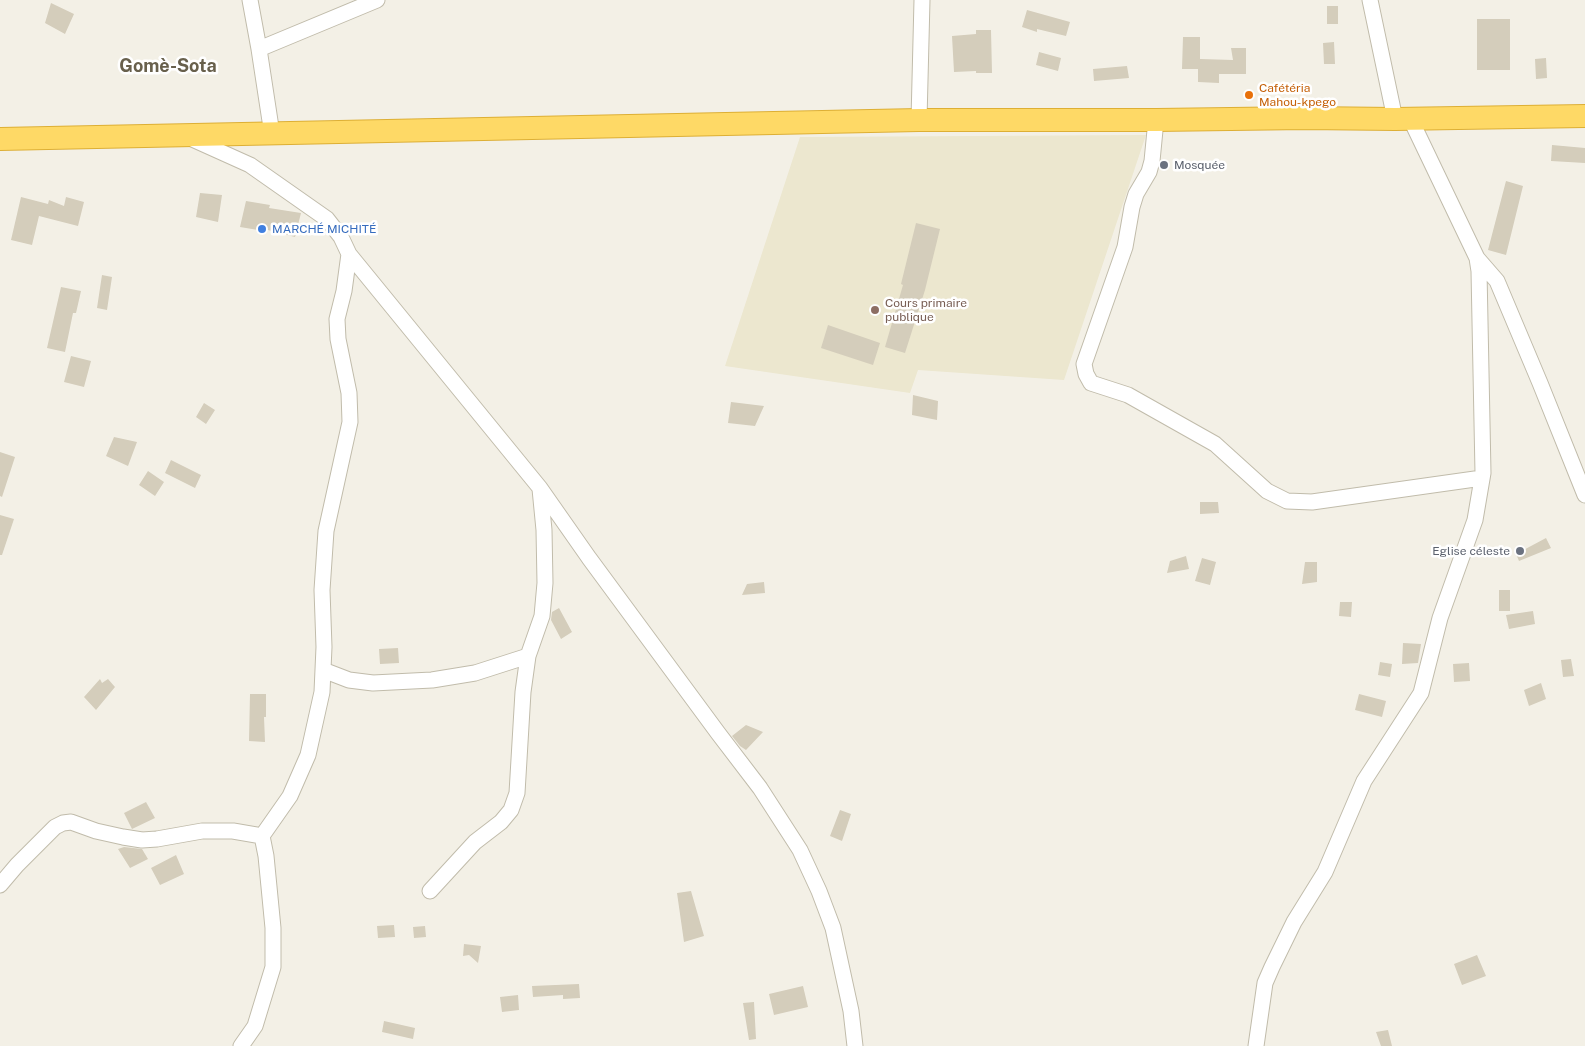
<!DOCTYPE html>
<meta charset="utf-8">
<style>
body{margin:0}
canvas{display:block;background:#f3f0e6}
</style>
<canvas width="1585" height="1046"></canvas>
<script>
const c = document.querySelector('canvas').getContext('2d');
c.lineJoin = 'round';
function fillPath(path, color) { c.fillStyle = color; c.fill(path, 'evenodd'); }
const shape = rows => new Path2D(rows.map(r => 'M' + r).join(''));
function stroke(path, color, width, dash) { c.strokeStyle = color; c.lineWidth = width; c.lineCap = dash ? 'butt' : 'round'; c.setLineDash(dash || []); c.stroke(path); }
function write(font, color, halo, rows, align = 'center') {
  c.font = font + ' "Public Sans",sans-serif'; c.lineWidth = 5; c.setLineDash([]); c.textBaseline = 'middle'; c.strokeStyle = halo; c.fillStyle = color; for (const [text, x, y, turn = 0] of rows) {
    c.save(); c.translate(x, y); c.rotate((+turn || 0) * Math.PI / 180); c.textAlign = isNaN(turn) ? turn : align; if (halo) c.strokeText(text, 0, 0); c.fillText(text, 0, 0); c.restore();
  }
}
const education = shape([
 [1146,135,1064,380,918,370,910,393,725,366,800,137]
]);
const building = shape([
 [51,3,74,14,65,34,45,23],
 [1327,6,1338,6,1338,24,1327,24],
 [1027,10,1070,22,1066,36,1037,29,1037,32,1022,27],
 [1477,19,1510,19,1510,70,1477,70],
 [976,30,991,30,992,73,976,73,976,71,954,72,952,36,976,34],
 [1183,37,1200,37,1200,59,1233,60,1231,48,1246,48,1246,74,1219,74,1219,83,1198,82,1198,69,1182,69],
 [1334,42,1335,64,1324,64,1323,43],
 [1039,52,1061,58,1058,71,1036,65],
 [1546,58,1547,78,1536,79,1535,59],
 [1127,66,1129,78,1094,81,1093,69],
 [1552,145,1585,148,1585,163,1551,161],
 [1506,181,1523,186,1506,255,1488,250],
 [200,193,222,195,218,222,196,217],
 [21,197,48,204,49,200,64,206,66,197,84,202,78,226,39,216,32,245,11,240],
 [246,201,270,205,269,208,301,213,295,237,264,229,264,231,240,227],
 [916,223,940,229,925,290,905,353,885,347,903,285,901,284],
 [102,275,112,277,107,310,97,308],
 [61,287,81,291,76,313,73,313,65,352,47,348],
 [828,325,880,343,873,365,821,348],
 [71,356,91,361,84,387,64,382],
 [913,395,938,401,937,420,912,415],
 [731,402,764,406,755,426,728,423],
 [204,403,215,410,206,424,196,417],
 [114,437,137,442,128,466,106,456],
 [0,452,15,457,2,497,0,496],
 [171,460,201,475,195,488,165,473],
 [148,471,164,482,155,496,139,485],
 [1200,502,1218,502,1219,513,1200,514],
 [0,515,14,519,2,555,0,555],
 [1546,538,1551,548,1519,561,1516,554],
 [1186,556,1189,569,1167,573,1170,561],
 [1202,558,1216,562,1210,585,1195,581],
 [1305,562,1317,562,1317,582,1302,584],
 [764,582,765,593,742,595,747,584],
 [1499,590,1510,590,1510,611,1499,611],
 [1340,602,1352,602,1351,617,1339,616],
 [559,608,572,632,561,639,551,620,552,612],
 [1533,611,1535,624,1509,629,1506,615],
 [1403,643,1421,644,1418,663,1402,664],
 [398,648,399,663,380,664,379,649],
 [1571,659,1574,676,1563,677,1561,660],
 [1380,662,1392,664,1390,677,1378,675],
 [1469,663,1470,681,1454,682,1453,664],
 [100,679,102,683,108,679,115,687,96,710,84,697],
 [1541,683,1546,699,1529,706,1524,690],
 [250,694,266,694,266,717,264,717,265,742,249,741],
 [1359,694,1386,701,1382,717,1355,710],
 [746,725,763,732,746,750,740,746,732,736],
 [146,802,155,818,132,829,124,813],
 [840,810,851,814,842,841,830,836],
 [124,847,142,849,148,859,130,868,118,849],
 [176,855,184,874,160,885,151,868],
 [691,891,704,936,684,942,677,893],
 [394,925,395,937,378,938,377,926],
 [425,926,426,937,414,938,413,927],
 [464,944,481,946,478,963,469,955,463,956],
 [1477,955,1486,976,1462,985,1454,964],
 [579,984,580,998,563,999,563,995,533,997,532,986],
 [803,986,808,1007,774,1015,769,994],
 [518,995,519,1010,502,1012,500,997],
 [754,1002,756,1039,749,1040,743,1003],
 [384,1021,415,1028,413,1039,382,1032],
 [1388,1030,1392,1046,1381,1046,1376,1032]
]);
const minor = shape([
 [250,0,259,49,272,134],
 [1370,0,1395,119],
 [259,49,377,0],
 [919,120,922,0],
 [1156,120,1152,161,1149,172,1136,194,1132,207,1125,247,1084,364,1086,374,1091,383,1128,395,1215,444,1267,491,1287,501,1312,502,1482,478],
 [190,138,250,165,327,219,341,237,349,254,344,291,337,319,338,339,349,393,350,422,326,531,322,590,324,647,322,692,308,755,290,796,262,836,266,856,273,928,273,967,255,1026,241,1046],
 [349,254,540,488,589,558,718,733,760,788,800,850,819,891,833,928,851,1011,855,1046],
 [1477,258,1497,281,1540,383,1585,495],
 [323,670,349,680,373,683,432,680,475,673,528,656],
 [0,885,17,865,55,827,63,823,71,822,96,831,123,837,142,840,157,839,202,831,233,831,262,836],
 [430,891,475,842,501,822,511,810,517,793,523,692,528,656,542,616,545,583,544,530,540,489],
 [1256,1046,1265,983,1272,967,1294,922,1325,872,1364,781,1421,693,1440,618,1475,520,1483,473,1479,271,1477,258,1410,118]
]);
const highway = shape([
 [0,139,919,120,1156,120,1305,118,1395,119,1585,116]
]);
const markers = [
 [1249,95,5,"#e8710a"],
 [1164,165,5,"#6b7280"],
 [262,229,5,"#3f7fe0"],
 [875,310,5,"#8d6e63"],
 [1520,551,5,"#6b7280"]
];
const foodNames = [
 ["Cafétéria",1259,88],
 ["Mahou-kpego",1259,102]
];
const worshipNames = [
 ["Mosquée",1174,165],
 ["Eglise céleste",1510,551,"right"]
];
const shopNames = [
 ["MARCHÉ MICHITÉ",272,229]
];
const educationNames = [
 ["Cours primaire",885,303],
 ["publique",885,317]
];
const districtNames = [
 ["Gomè-Sota",168,66]
];
fillPath(education, '#ece7cf');
fillPath(building, '#d4cdbb');
stroke(minor, '#c1bcab', 17);
stroke(highway, '#ddaf35', 24);
stroke(minor, '#fff', 15);
stroke(highway, '#fed966', 22);
for (const [x, y, r, color] of markers) { const dot = new Path2D(); dot.arc(x, y, r, 0, 2 * Math.PI); c.fillStyle = color; c.fill(dot); stroke(dot, '#fff', 2); }
write('12px', '#c56008', '#fff', foodNames, 'left');
write('12px', '#5b616d', '#fff', worshipNames, 'left');
write('12px', '#366cbe', '#fff', shopNames, 'left');
write('12px', '#785e54', '#fff', educationNames, 'left');
write('bold 18px', '#68604c', '#fff', districtNames);
</script>
